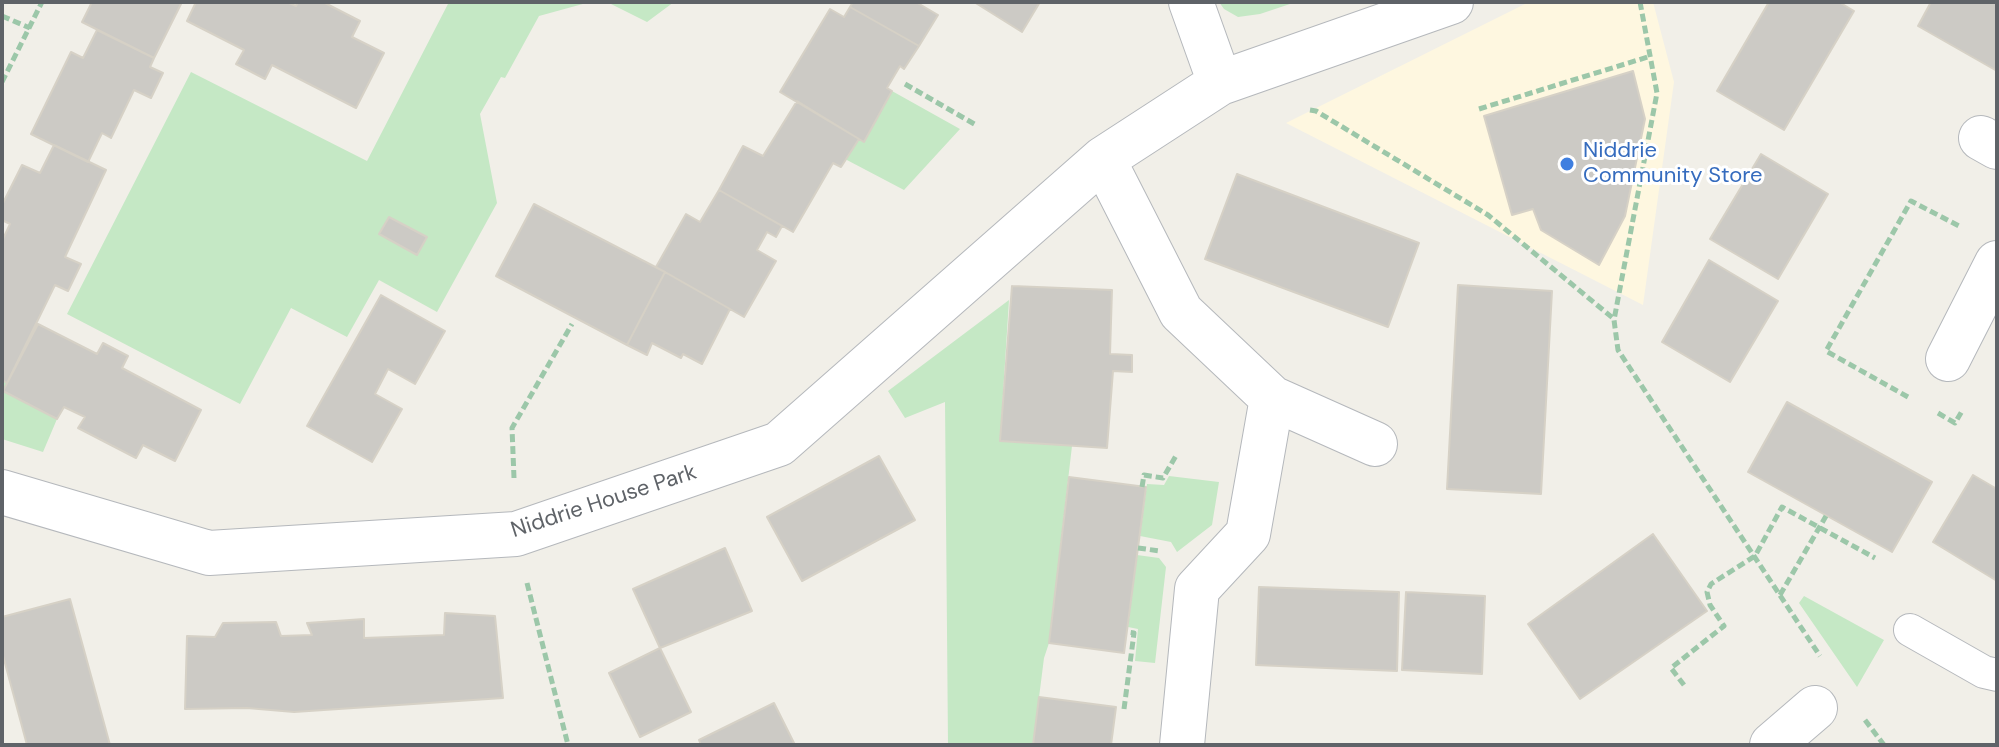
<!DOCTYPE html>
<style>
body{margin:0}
#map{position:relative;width:1999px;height:747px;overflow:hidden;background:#f1efe8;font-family:"DM Sans",sans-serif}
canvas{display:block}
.frame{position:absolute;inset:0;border:4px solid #5f6368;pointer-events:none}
</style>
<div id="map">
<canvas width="1999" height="747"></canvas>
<div class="frame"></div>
</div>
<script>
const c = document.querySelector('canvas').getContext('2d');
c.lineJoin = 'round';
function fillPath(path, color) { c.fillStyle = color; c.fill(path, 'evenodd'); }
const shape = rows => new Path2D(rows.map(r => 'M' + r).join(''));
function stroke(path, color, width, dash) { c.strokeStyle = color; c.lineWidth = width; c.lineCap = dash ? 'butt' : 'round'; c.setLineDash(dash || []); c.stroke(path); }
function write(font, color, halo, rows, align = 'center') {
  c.font = font + ' "DM Sans",sans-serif'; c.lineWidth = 6; c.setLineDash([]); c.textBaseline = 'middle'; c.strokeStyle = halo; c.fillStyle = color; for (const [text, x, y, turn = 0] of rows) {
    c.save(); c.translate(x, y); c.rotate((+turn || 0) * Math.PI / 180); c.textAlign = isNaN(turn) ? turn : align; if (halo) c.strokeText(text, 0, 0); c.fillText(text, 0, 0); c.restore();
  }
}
const commercial = shape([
 [1529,2,1653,2,1674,82,1643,305,1286,123]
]);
const green = shape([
 [449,2,590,2,539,16,505,78,501,77,480,114,497,203,437,312,379,280,347,337,291,308,240,404,67,314,191,72,367,161],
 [607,2,674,2,647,22],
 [1219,2,1296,2,1260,14,1238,17,1224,9],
 [892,91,960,129,904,190,845,159,859,139,864,141],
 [1009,300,1000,441,1072,446,1049,643,1044,658,1033,745,948,745,945,402,905,418,888,391],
 [2,380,7,383,4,391,57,419,43,452,2,439],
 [1169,476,1219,482,1212,525,1177,552,1171,542,1140,536,1147,484,1164,485],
 [1137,555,1159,558,1166,567,1155,663,1135,661,1138,629,1128,627],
 [1804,596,1884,640,1857,687,1799,603]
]);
const building = shape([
 [92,2,182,2,154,58,82,22,92,2],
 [196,2,287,2,296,6,298,2,323,2,360,21,352,37,384,53,356,108,272,65,265,79,236,64,244,50,187,21,196,2],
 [853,2,916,2,938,15,919,46,850,7,853,2],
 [974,2,1040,2,1022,32,974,2],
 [1769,2,1839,2,1854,11,1784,130,1717,91,1769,2],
 [1931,2,1997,2,1997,71,1918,26,1931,2],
 [850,7,919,46,904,69,900,66,887,88,892,91,864,142,780,92,830,9,844,17,850,7],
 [97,30,154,58,150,67,163,73,151,98,134,90,111,138,102,133,88,162,31,134,71,52,83,58,97,30],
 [1633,71,1645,119,1625,216,1599,265,1541,230,1533,209,1512,215,1484,116,1633,71],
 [797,101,859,139,841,167,833,163,793,232,719,190,743,146,763,156,797,101],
 [54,145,106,170,65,257,81,264,68,291,55,285,7,383,2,380,2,241,10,224,2,220,2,205,22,165,40,173,54,145],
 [1761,154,1828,194,1778,279,1710,239,1761,154],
 [1237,174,1419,243,1388,327,1205,259,1237,174],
 [719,190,782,226,776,237,767,232,757,250,776,261,744,317,656,267,686,214,700,222,719,190],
 [534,204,665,272,627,345,496,276,534,204],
 [389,217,427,237,417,255,379,234,389,217],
 [1709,260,1778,301,1730,382,1662,342,1709,260],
 [665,272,730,309,702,364,683,354,681,358,652,343,647,355,627,345,665,272],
 [1458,285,1552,291,1541,494,1447,489,1458,285],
 [1012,286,1112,290,1110,354,1132,355,1132,372,1113,371,1107,448,1000,441,1012,286],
 [381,295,445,331,415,384,388,369,375,394,402,409,372,462,307,426,381,295],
 [38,324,97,354,103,343,128,356,122,368,201,410,175,461,143,445,136,458,78,428,85,417,64,407,57,419,3,391,38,324],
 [1787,402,1932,482,1892,552,1748,472,1787,402],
 [879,456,915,520,802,581,767,517,879,456],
 [1973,475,1997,489,1997,581,1933,542,1973,475],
 [1069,477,1146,487,1124,653,1049,643,1069,477],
 [1653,534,1707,611,1580,699,1528,624,1653,534],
 [725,548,752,611,660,648,633,589,725,548],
 [1259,587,1399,592,1397,671,1256,665,1259,587],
 [1406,592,1485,596,1482,674,1402,670,1406,592],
 [70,599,110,745,27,745,2,652,2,617,70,599],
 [445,613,495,616,503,698,294,712,247,708,185,709,187,636,215,637,223,623,276,622,281,636,312,635,307,623,364,619,364,638,444,635,445,613],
 [660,648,691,712,640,737,609,673,660,648],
 [1039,697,1116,707,1111,745,1033,745,1039,697],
 [774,703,795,745,701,745,699,740,774,703]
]);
const path = shape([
 [1640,2,1657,93,1614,320,1618,350,1820,656],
 [2,16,30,28],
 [2,82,42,2],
 [905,84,976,125],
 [1479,109,1651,56],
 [1310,110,1316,111,1488,215,1614,319],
 [1908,397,1826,351,1911,201,1961,227],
 [1938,413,1955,423,1962,411],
 [514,478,512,428,572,324],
 [1142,487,1144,475,1163,478,1177,454],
 [1138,548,1160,551],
 [527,583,568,745],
 [1780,595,1826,516],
 [1684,685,1671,668,1724,626,1710,605,1707,592,1711,584,1755,556,1782,507,1875,558],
 [1124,709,1134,633,1127,632],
 [1865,720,1884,745]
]);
const service = shape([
 [1910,630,1984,672,1997,675]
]);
const minor = shape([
 [1191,2,1220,83],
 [1981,138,1997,147],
 [1103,159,1181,312,1272,398,1375,444],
 [1948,359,1997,263],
 [2,492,209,553,516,534,779,444,1103,159,1220,83,1451,2],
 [1182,745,1197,589,1248,534,1272,398],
 [1772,745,1815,708]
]);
const markers = [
 [1567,164,8,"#3f7fe0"]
];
const shopNames = [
 ["Niddrie",1583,151],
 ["Community Store",1583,176]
];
const streetNames = [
 ["Niddrie House Park",604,502,-18]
];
fillPath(commercial, '#fef7e0');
fillPath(green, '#c5e8c5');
fillPath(building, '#cccac5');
stroke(building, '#d6d1c6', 2);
stroke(service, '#b5b8bc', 34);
stroke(minor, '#b5b8bc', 46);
stroke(path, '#9cc7a9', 5, [8, 4]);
stroke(service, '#fff', 32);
stroke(minor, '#fff', 44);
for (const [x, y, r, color] of markers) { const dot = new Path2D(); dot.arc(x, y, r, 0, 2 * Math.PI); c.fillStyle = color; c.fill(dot); stroke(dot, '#fff', 3); }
write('22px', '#366cbe', '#fff', shopNames, 'left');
write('22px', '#5f6368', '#fff', streetNames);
</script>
